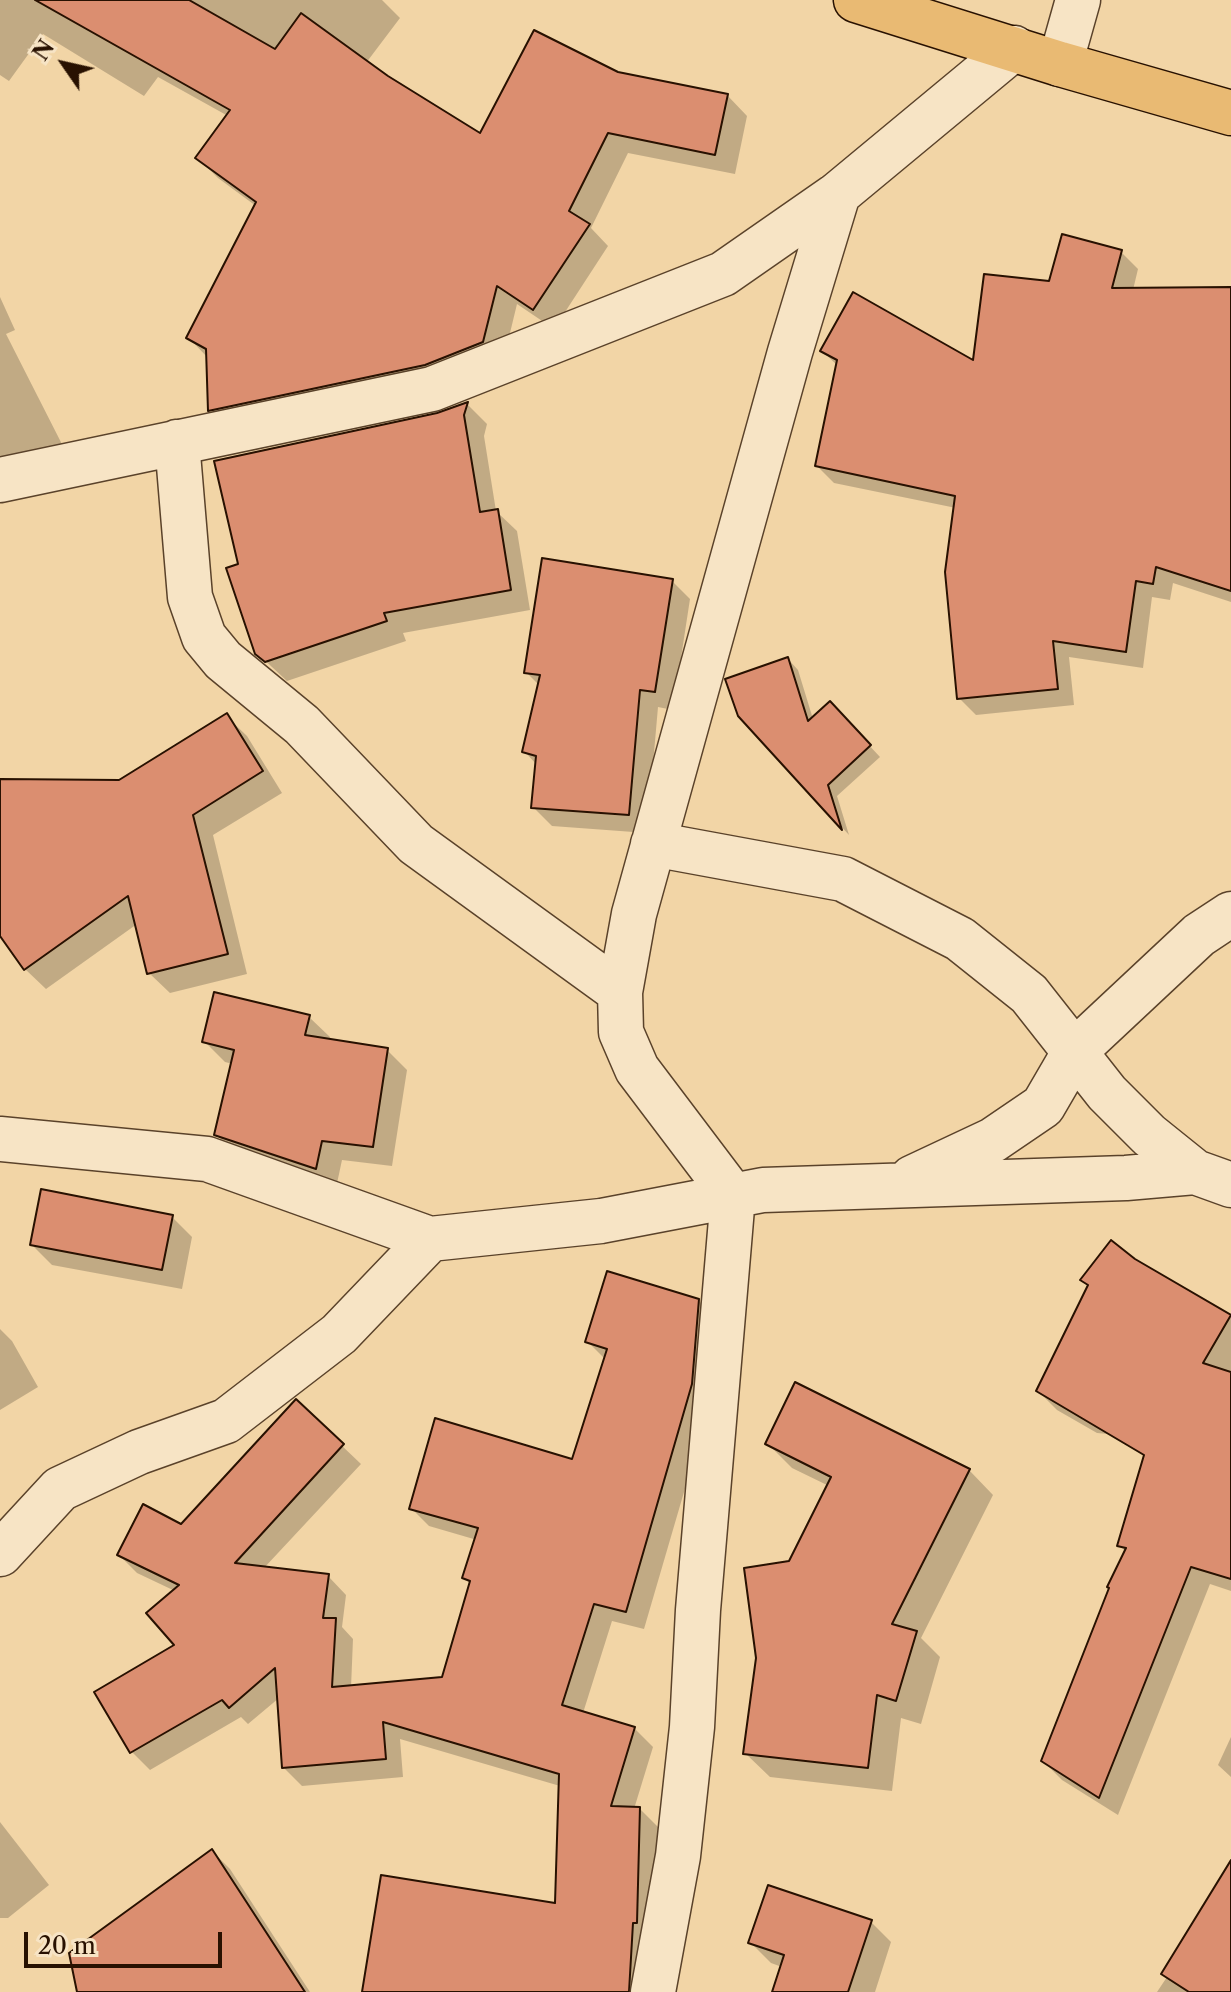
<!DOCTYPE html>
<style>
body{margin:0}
#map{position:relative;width:1231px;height:1992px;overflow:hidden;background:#f2d5a6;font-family:"Libre Caslon Text",serif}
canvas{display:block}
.north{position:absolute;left:24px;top:24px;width:80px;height:80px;-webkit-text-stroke:6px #f7e4c5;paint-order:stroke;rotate:304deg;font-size:22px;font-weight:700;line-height:32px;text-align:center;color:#281101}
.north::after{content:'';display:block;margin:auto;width:28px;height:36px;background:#281101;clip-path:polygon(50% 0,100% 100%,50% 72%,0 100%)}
.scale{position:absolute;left:24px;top:1932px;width:198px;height:36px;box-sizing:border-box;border:4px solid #281101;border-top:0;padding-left:10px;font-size:24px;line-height:28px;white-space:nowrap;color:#281101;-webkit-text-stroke:6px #f7e4c5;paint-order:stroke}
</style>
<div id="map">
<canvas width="1231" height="1992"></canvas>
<div class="north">N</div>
<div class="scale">20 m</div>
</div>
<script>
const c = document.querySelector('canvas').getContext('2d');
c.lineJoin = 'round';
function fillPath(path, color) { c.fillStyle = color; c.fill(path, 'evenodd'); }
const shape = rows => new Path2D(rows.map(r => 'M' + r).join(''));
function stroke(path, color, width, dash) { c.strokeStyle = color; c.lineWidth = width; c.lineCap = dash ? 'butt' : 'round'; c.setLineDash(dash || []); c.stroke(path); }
const shadow = shape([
 [0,0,382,0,400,18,366,63,481,136,617,74,727,95,747,116,735,174,628,153,591,228,608,246,554,329,517,304,503,362,230,430,210,410,208,358,188,337,256,206,218,178,198,158,228,116,158,77,144,96,43,34,9,81,0,75],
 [1121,252,1138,269,1133,290,1231,313,1231,602,1173,583,1170,600,1152,597,1143,668,1069,657,1074,705,976,715,959,698,956,508,834,483,817,466,838,366,822,351,974,363,1051,283],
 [0,297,15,330,6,334,69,458,0,474],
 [467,404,487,424,484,436,496,511,517,531,530,610,403,633,406,641,287,681,257,653,438,415],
 [672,581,690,599,673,710,658,707,647,833,552,826,533,807,537,765,524,751,540,686,526,672],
 [788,659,798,670,813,719,840,714,880,757,837,796,849,835,739,715],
 [226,716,247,736,282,793,213,835,247,974,170,993,149,973,137,924,46,989,25,969,0,936,0,781,120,782],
 [309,1017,330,1037,329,1041,387,1050,407,1070,392,1166,342,1160,336,1188,236,1155,216,1134,233,1064,225,1062,205,1042],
 [172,1217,192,1237,182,1289,52,1265,32,1245],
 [1134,1261,1231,1318,1231,1445,1097,1433,1057,1410,1038,1391],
 [698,1300,717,1319,710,1403,644,1629,612,1621,583,1713,634,1728,653,1747,634,1809,640,1809,658,1827,655,1941,647,1992,364,1992,557,1905,560,1786,400,1739,403,1777,302,1786,284,1768,279,1698,248,1724,241,1717,150,1770,132,1752,97,1693,177,1645,175,1591,137,1573,119,1555,182,1526,296,1402,361,1464,264,1568,328,1576,346,1595,342,1627,353,1639,351,1688,444,1678,471,1584,464,1578,477,1540,429,1526,411,1508,573,1461,606,1360,588,1342],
 [0,1329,12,1341,38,1387,0,1410],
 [768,1444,969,1470,993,1495,921,1638,940,1657,921,1724,901,1718,892,1791,770,1777,745,1753,791,1563,829,1486,792,1468],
 [1231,1495,1231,1591,1210,1584,1118,1815,1062,1780,1043,1761,1127,1553,1119,1545],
 [1231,1737,1231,1777,1218,1765],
 [0,1822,49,1885,8,1918,0,1918],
 [212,1851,230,1869,310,1992,79,1992],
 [871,1922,891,1942,875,1992,774,1992,782,1967,771,1963,751,1943],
 [1231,1936,1231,1992,1157,1992,1167,1977]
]);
const building = shape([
 [35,0,189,0,275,49,301,13,388,76,480,133,534,30,618,72,728,94,715,155,608,133,569,211,590,224,533,310,497,286,483,342,425,365,208,411,206,349,186,338,256,202,195,158,230,110,35,0],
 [1062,234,1122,250,1112,288,1231,287,1231,591,1156,567,1153,584,1136,581,1126,652,1053,641,1058,689,957,699,945,572,955,496,815,466,837,360,820,351,853,292,973,360,984,274,1049,281,1062,234],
 [468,402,464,415,480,512,498,509,511,590,384,613,387,621,265,662,255,654,226,568,238,564,214,461,437,413,468,402],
 [542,558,673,579,655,692,640,690,629,815,531,808,536,756,522,752,540,675,524,673,542,558],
 [788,657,808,721,830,701,871,745,828,785,842,830,738,716,725,679,788,657],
 [227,713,263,771,193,815,228,954,147,974,128,896,24,970,0,936,0,779,119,780,227,713],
 [214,992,310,1015,305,1035,388,1048,373,1147,322,1141,316,1169,214,1135,234,1050,202,1042,214,992],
 [41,1189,173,1215,162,1270,30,1245,41,1189],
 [1111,1240,1135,1259,1231,1315,1203,1363,1231,1372,1231,1579,1191,1567,1099,1798,1041,1761,1109,1588,1107,1587,1126,1548,1117,1546,1144,1455,1036,1391,1088,1285,1080,1280,1111,1240],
 [607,1271,699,1299,692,1384,626,1612,594,1604,562,1705,635,1727,611,1806,640,1807,637,1923,633,1923,629,1992,362,1992,381,1875,555,1903,559,1774,383,1722,386,1759,282,1768,275,1668,229,1708,222,1700,130,1753,94,1692,174,1645,146,1613,179,1585,117,1555,143,1504,181,1524,296,1399,344,1444,235,1563,329,1574,323,1618,336,1618,332,1687,442,1677,470,1581,462,1578,478,1528,409,1509,435,1418,572,1459,607,1349,585,1342,607,1271],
 [795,1382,970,1469,892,1624,917,1631,896,1701,877,1695,868,1768,743,1754,756,1658,744,1568,789,1561,831,1477,765,1444,795,1382],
 [212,1849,305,1992,77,1992,69,1953,212,1849],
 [1231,1860,1231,1992,1189,1992,1161,1974,1231,1860],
 [768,1885,872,1920,848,1992,772,1992,784,1955,748,1943,768,1885]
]);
const minor = shape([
 [1060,64,1078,0],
 [177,442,190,597,204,637,223,660,302,725,416,844,620,992],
 [0,480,432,389,723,274,838,194,1014,48],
 [653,844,843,879,960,939,1029,994,1107,1093,1149,1135,1195,1172,1231,1185],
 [0,1139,207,1159,430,1239,601,1221,763,1190,1126,1178,1195,1172],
 [912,1178,993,1140,1043,1106,1075,1051,1199,935,1231,914],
 [0,1554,60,1489,139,1452,226,1421,339,1334,430,1239],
 [653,1992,678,1856,692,1727,698,1610,733,1196,637,1069,621,1032,620,992,634,914,790,352,838,194]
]);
const major = shape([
 [856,0,1060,64,1231,113]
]);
fillPath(shadow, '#0003');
fillPath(building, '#db8e70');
stroke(building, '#281101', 2);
stroke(minor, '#5a422a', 47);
stroke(major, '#281101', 47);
stroke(minor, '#f7e4c5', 44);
stroke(major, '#e9ba73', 44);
</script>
